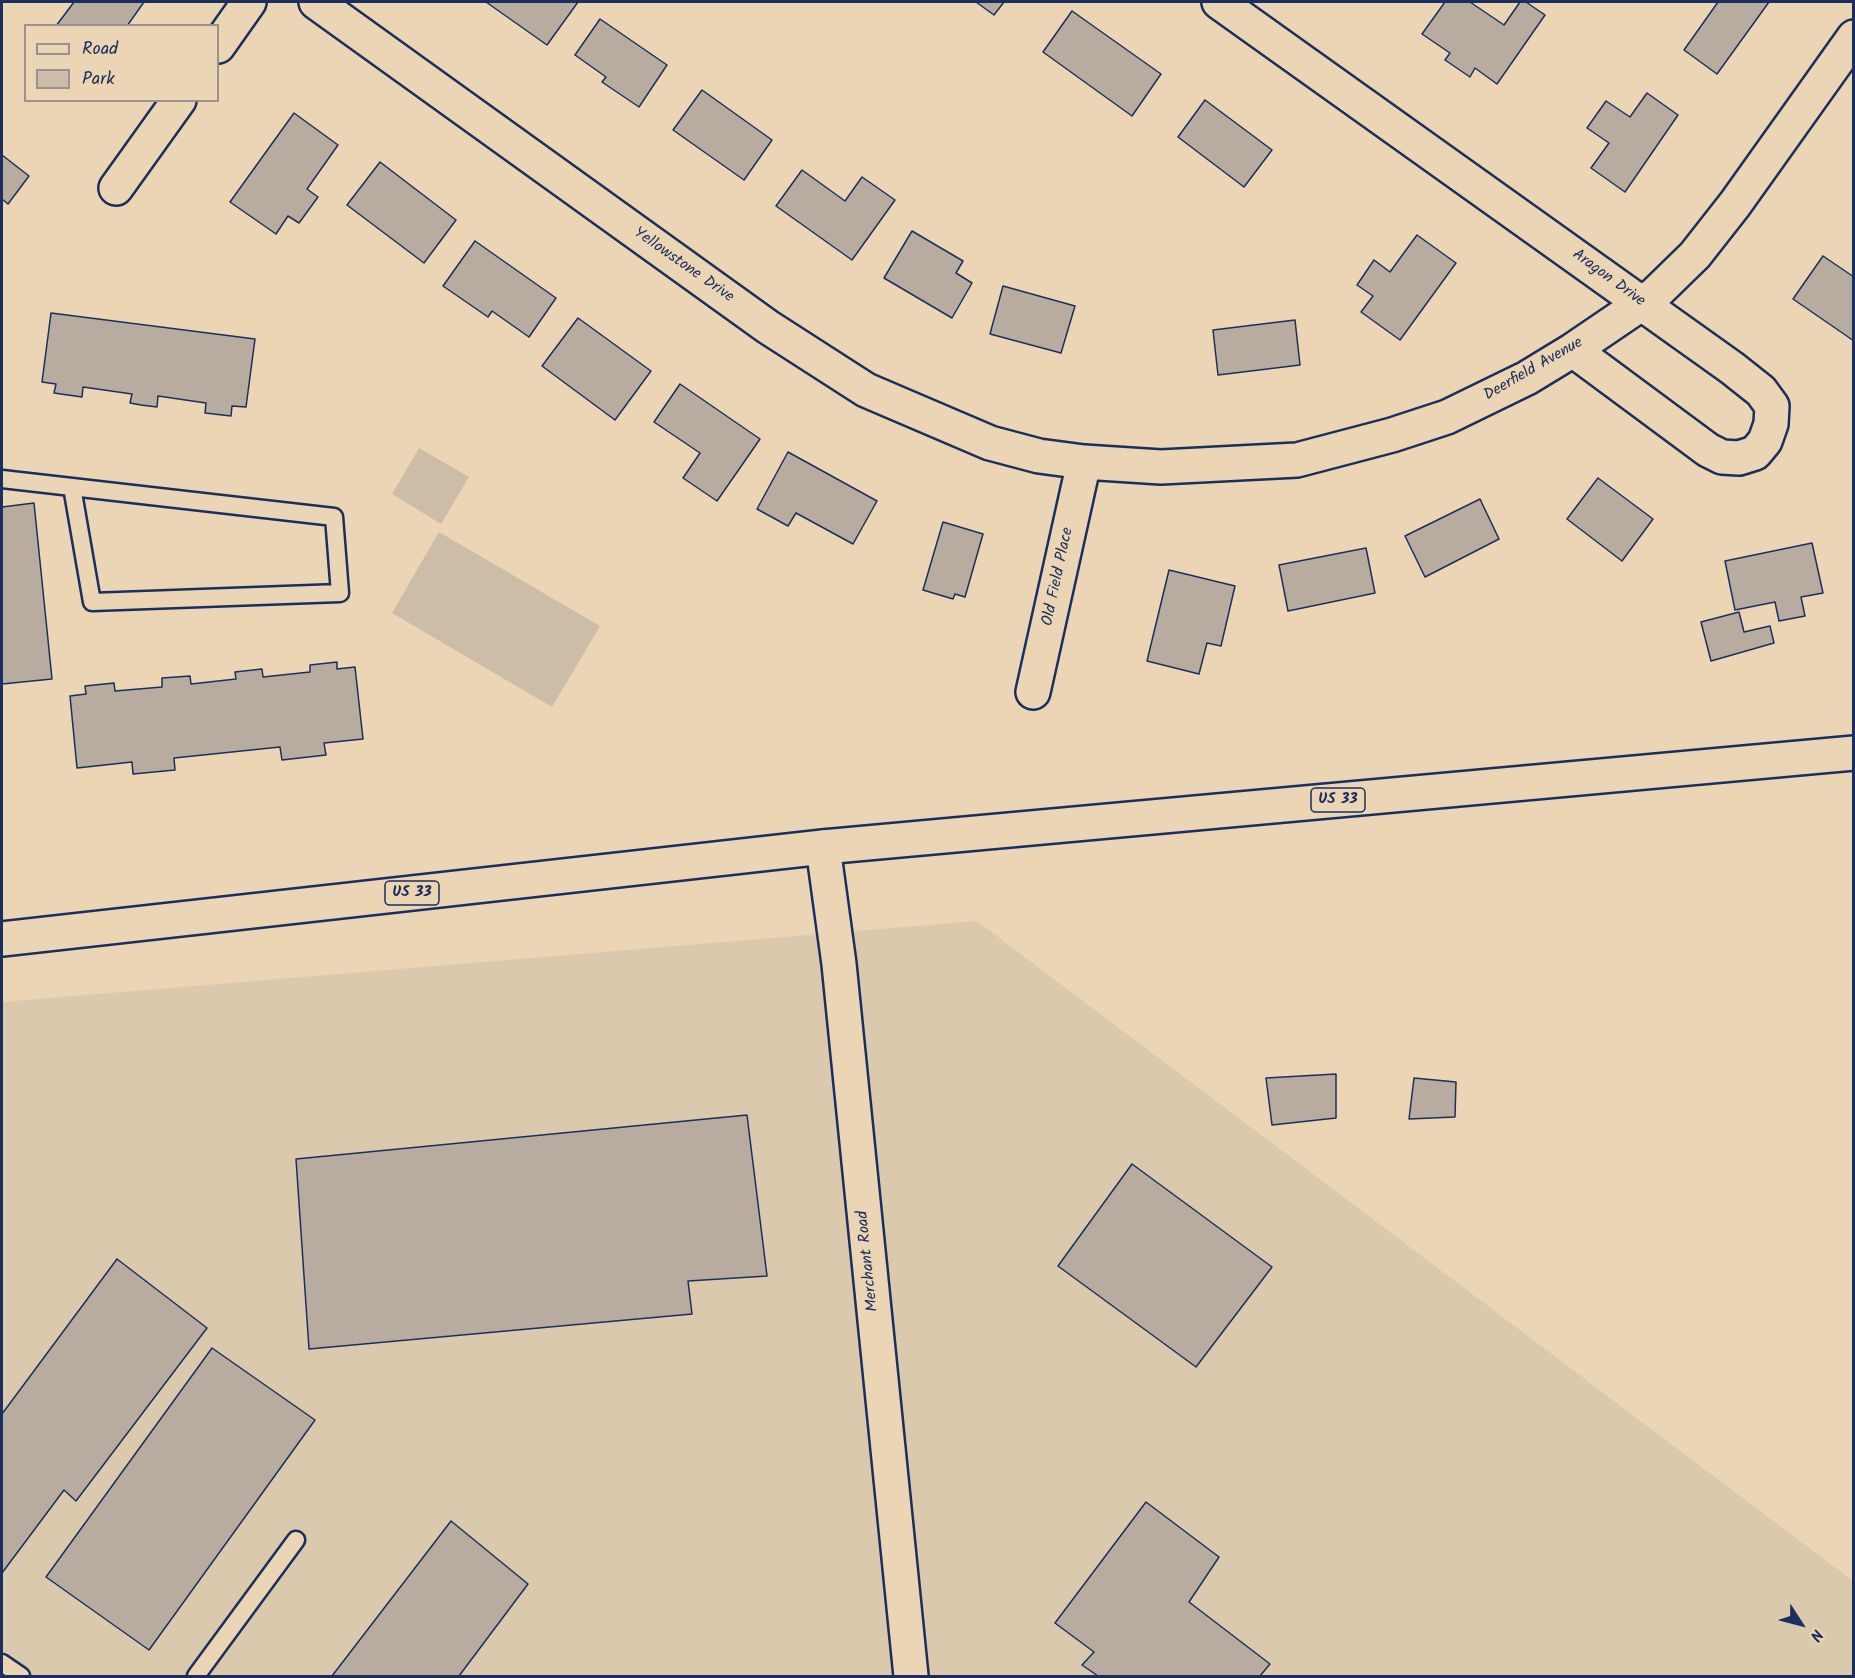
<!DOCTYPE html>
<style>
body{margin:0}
#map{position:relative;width:1855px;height:1678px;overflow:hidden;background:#ebd5b4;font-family:Kalam,sans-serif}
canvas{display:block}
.frame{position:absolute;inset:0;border:3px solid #1b2f5e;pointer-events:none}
.legend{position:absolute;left:24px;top:24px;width:195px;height:78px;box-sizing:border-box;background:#ebd5b4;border:2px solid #989392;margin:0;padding:8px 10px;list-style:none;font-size:18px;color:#1b2f5e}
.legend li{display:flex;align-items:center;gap:12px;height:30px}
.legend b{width:30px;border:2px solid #989392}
.north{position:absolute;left:1771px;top:1594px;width:60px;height:60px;-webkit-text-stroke:4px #ebd5b4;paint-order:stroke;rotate:126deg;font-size:16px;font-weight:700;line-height:24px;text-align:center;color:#1b2f5e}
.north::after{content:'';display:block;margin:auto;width:21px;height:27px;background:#1b2f5e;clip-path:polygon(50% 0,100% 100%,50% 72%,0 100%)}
</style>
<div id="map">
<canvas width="1855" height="1678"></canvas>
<div class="frame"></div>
<ul class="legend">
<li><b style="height:8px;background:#ebd5b4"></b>Road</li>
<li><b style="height:16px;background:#cdbda8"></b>Park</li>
</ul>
<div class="north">N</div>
</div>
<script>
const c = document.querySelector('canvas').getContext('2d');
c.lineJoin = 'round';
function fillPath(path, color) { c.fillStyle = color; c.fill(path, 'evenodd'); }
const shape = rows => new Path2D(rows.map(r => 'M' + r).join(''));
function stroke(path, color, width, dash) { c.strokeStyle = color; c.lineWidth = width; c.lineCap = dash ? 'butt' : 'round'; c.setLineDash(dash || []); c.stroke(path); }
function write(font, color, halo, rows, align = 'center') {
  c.font = font + ' Kalam,sans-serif'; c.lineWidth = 5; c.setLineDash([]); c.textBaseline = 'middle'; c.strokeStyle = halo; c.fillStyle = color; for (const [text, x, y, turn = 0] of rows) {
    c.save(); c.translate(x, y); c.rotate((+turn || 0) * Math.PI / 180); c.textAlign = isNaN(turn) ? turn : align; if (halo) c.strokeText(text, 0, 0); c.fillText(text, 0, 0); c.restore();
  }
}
const built = shape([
 [977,921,1853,1581,1853,1676,2,1676,2,1002]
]);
const green = shape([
 [419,448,469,477,441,524,392,494],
 [439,532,600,626,552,707,392,613]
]);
const building = shape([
 [74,2,144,2,127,26,56,26,74,2],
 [486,2,578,2,547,45,486,2],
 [976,2,1004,2,994,15,976,2],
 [1445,2,1470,2,1504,25,1520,2,1526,2,1545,15,1497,84,1475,68,1470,77,1445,60,1450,53,1422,34,1445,2],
 [1718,2,1769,2,1717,74,1684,50,1718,2],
 [1072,11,1161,74,1132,116,1043,52,1072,11],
 [600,19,667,65,639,107,602,82,606,77,575,55,600,19],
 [702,90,772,140,744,180,673,130,702,90],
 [1647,93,1678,115,1625,192,1591,168,1609,143,1587,128,1606,101,1630,117,1647,93],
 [1205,100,1272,150,1244,187,1178,137,1205,100],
 [294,113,338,145,307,189,318,197,299,223,288,216,276,234,230,202,294,113],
 [2,155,29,176,8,204,2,199,2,155],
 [380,162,456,220,424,263,347,205,380,162],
 [802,170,845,201,862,177,895,200,852,260,776,206,802,170],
 [912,231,963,261,956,273,972,283,952,318,884,278,912,231],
 [1417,235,1456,263,1400,340,1361,312,1373,296,1357,285,1374,260,1390,272,1417,235],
 [475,241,556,298,529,337,492,311,488,317,443,286,475,241],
 [1823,256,1854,277,1854,341,1793,299,1823,256],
 [1003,286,1075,306,1061,353,990,334,1003,286],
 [51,313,255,339,246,407,232,406,231,416,205,413,206,403,158,396,157,407,141,405,130,403,132,394,83,387,82,397,54,393,56,384,42,382,51,313],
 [578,318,651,371,615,420,542,366,578,318],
 [1295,320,1300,365,1218,375,1213,330,1295,320],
 [680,384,760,439,717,501,683,478,700,453,654,422,680,384],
 [788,452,877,501,853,544,796,513,788,526,757,509,788,452],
 [1598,478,1653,519,1622,561,1567,519,1598,478],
 [1480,499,1499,539,1425,577,1405,536,1480,499],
 [34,503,52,679,2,684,2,507,34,503],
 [943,522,983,534,965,597,955,594,953,599,923,590,943,522],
 [1812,543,1823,593,1801,597,1805,616,1779,621,1775,602,1735,610,1725,561,1812,543],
 [1366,548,1375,593,1288,611,1279,565,1366,548],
 [1169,570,1235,586,1221,646,1207,643,1199,674,1147,661,1169,570],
 [1739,612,1744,632,1770,626,1774,643,1711,661,1701,622,1739,612],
 [337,662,337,669,355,667,363,739,324,743,326,755,282,760,280,747,174,758,175,770,133,774,132,762,77,768,70,696,86,694,85,686,114,683,115,691,162,687,162,678,190,676,191,684,236,679,235,672,262,669,263,677,310,672,310,665,337,662],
 [1336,1074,1336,1118,1272,1125,1266,1078,1336,1074],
 [1414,1078,1456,1082,1455,1117,1409,1119,1414,1078],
 [747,1115,767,1276,688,1281,692,1314,309,1349,296,1159,747,1115],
 [1132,1164,1272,1267,1196,1367,1058,1266,1132,1164],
 [117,1259,207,1328,76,1501,64,1490,2,1573,2,1414,117,1259],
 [212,1348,315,1420,149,1650,46,1577,212,1348],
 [1146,1502,1219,1557,1189,1602,1270,1664,1260,1676,1098,1676,1082,1665,1094,1652,1055,1623,1146,1502],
 [451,1521,528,1584,459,1676,332,1676,451,1521]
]);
const lane = shape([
 [2,479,334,517,340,593,92,602,72,487],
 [2,1663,21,1676],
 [196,1676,296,1540]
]);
const street = shape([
 [316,2,768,327,866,390,990,443,1039,456,1084,462,1161,467,1297,460,1392,435,1447,417,1527,378,1573,350,1654,295,1695,255,1735,204,1854,37],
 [1219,2,1732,368,1761,391,1772,406,1771,424,1765,441,1755,453,1739,458,1722,457,1708,450,1573,350],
 [218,46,249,2],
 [116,188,179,100],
 [1033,692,1084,462]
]);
const secondary = shape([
 [823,847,839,964,911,1676]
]);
const highway = shape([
 [2,939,823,847,1854,753]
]);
const shields = [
 [1338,800,54],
 [412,893,54]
];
const shieldNames = [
 ["US 33",1338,800],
 ["US 33",412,893]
];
const streetNames = [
 ["Yellowstone Drive",683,266,35],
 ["Aragon Drive",1608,279,36],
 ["Deerfield Avenue",1534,370,-30],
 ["Old Field Place",1059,577,-78],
 ["Merchant Road",869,1261,-96]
];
fillPath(built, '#dbc9ae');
fillPath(green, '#cdbda8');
fillPath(building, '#b7ac9f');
stroke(building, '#1b2f5e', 1.5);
stroke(lane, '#1b2f5e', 21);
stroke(street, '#1b2f5e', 38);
stroke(secondary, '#1b2f5e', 38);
stroke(highway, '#1b2f5e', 38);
stroke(lane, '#ebd5b4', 16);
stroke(street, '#ebd5b4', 33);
stroke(secondary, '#ebd5b4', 33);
stroke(highway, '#ebd5b4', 33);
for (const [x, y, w] of shields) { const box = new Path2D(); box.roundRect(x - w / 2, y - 12, w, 24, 4.5); c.fillStyle = '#ebd5b4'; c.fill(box); stroke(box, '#1b2f5e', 1.5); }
write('bold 15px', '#1b2f5e', null, shieldNames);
write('16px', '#1b2f5e', '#ebd5b4', streetNames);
</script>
